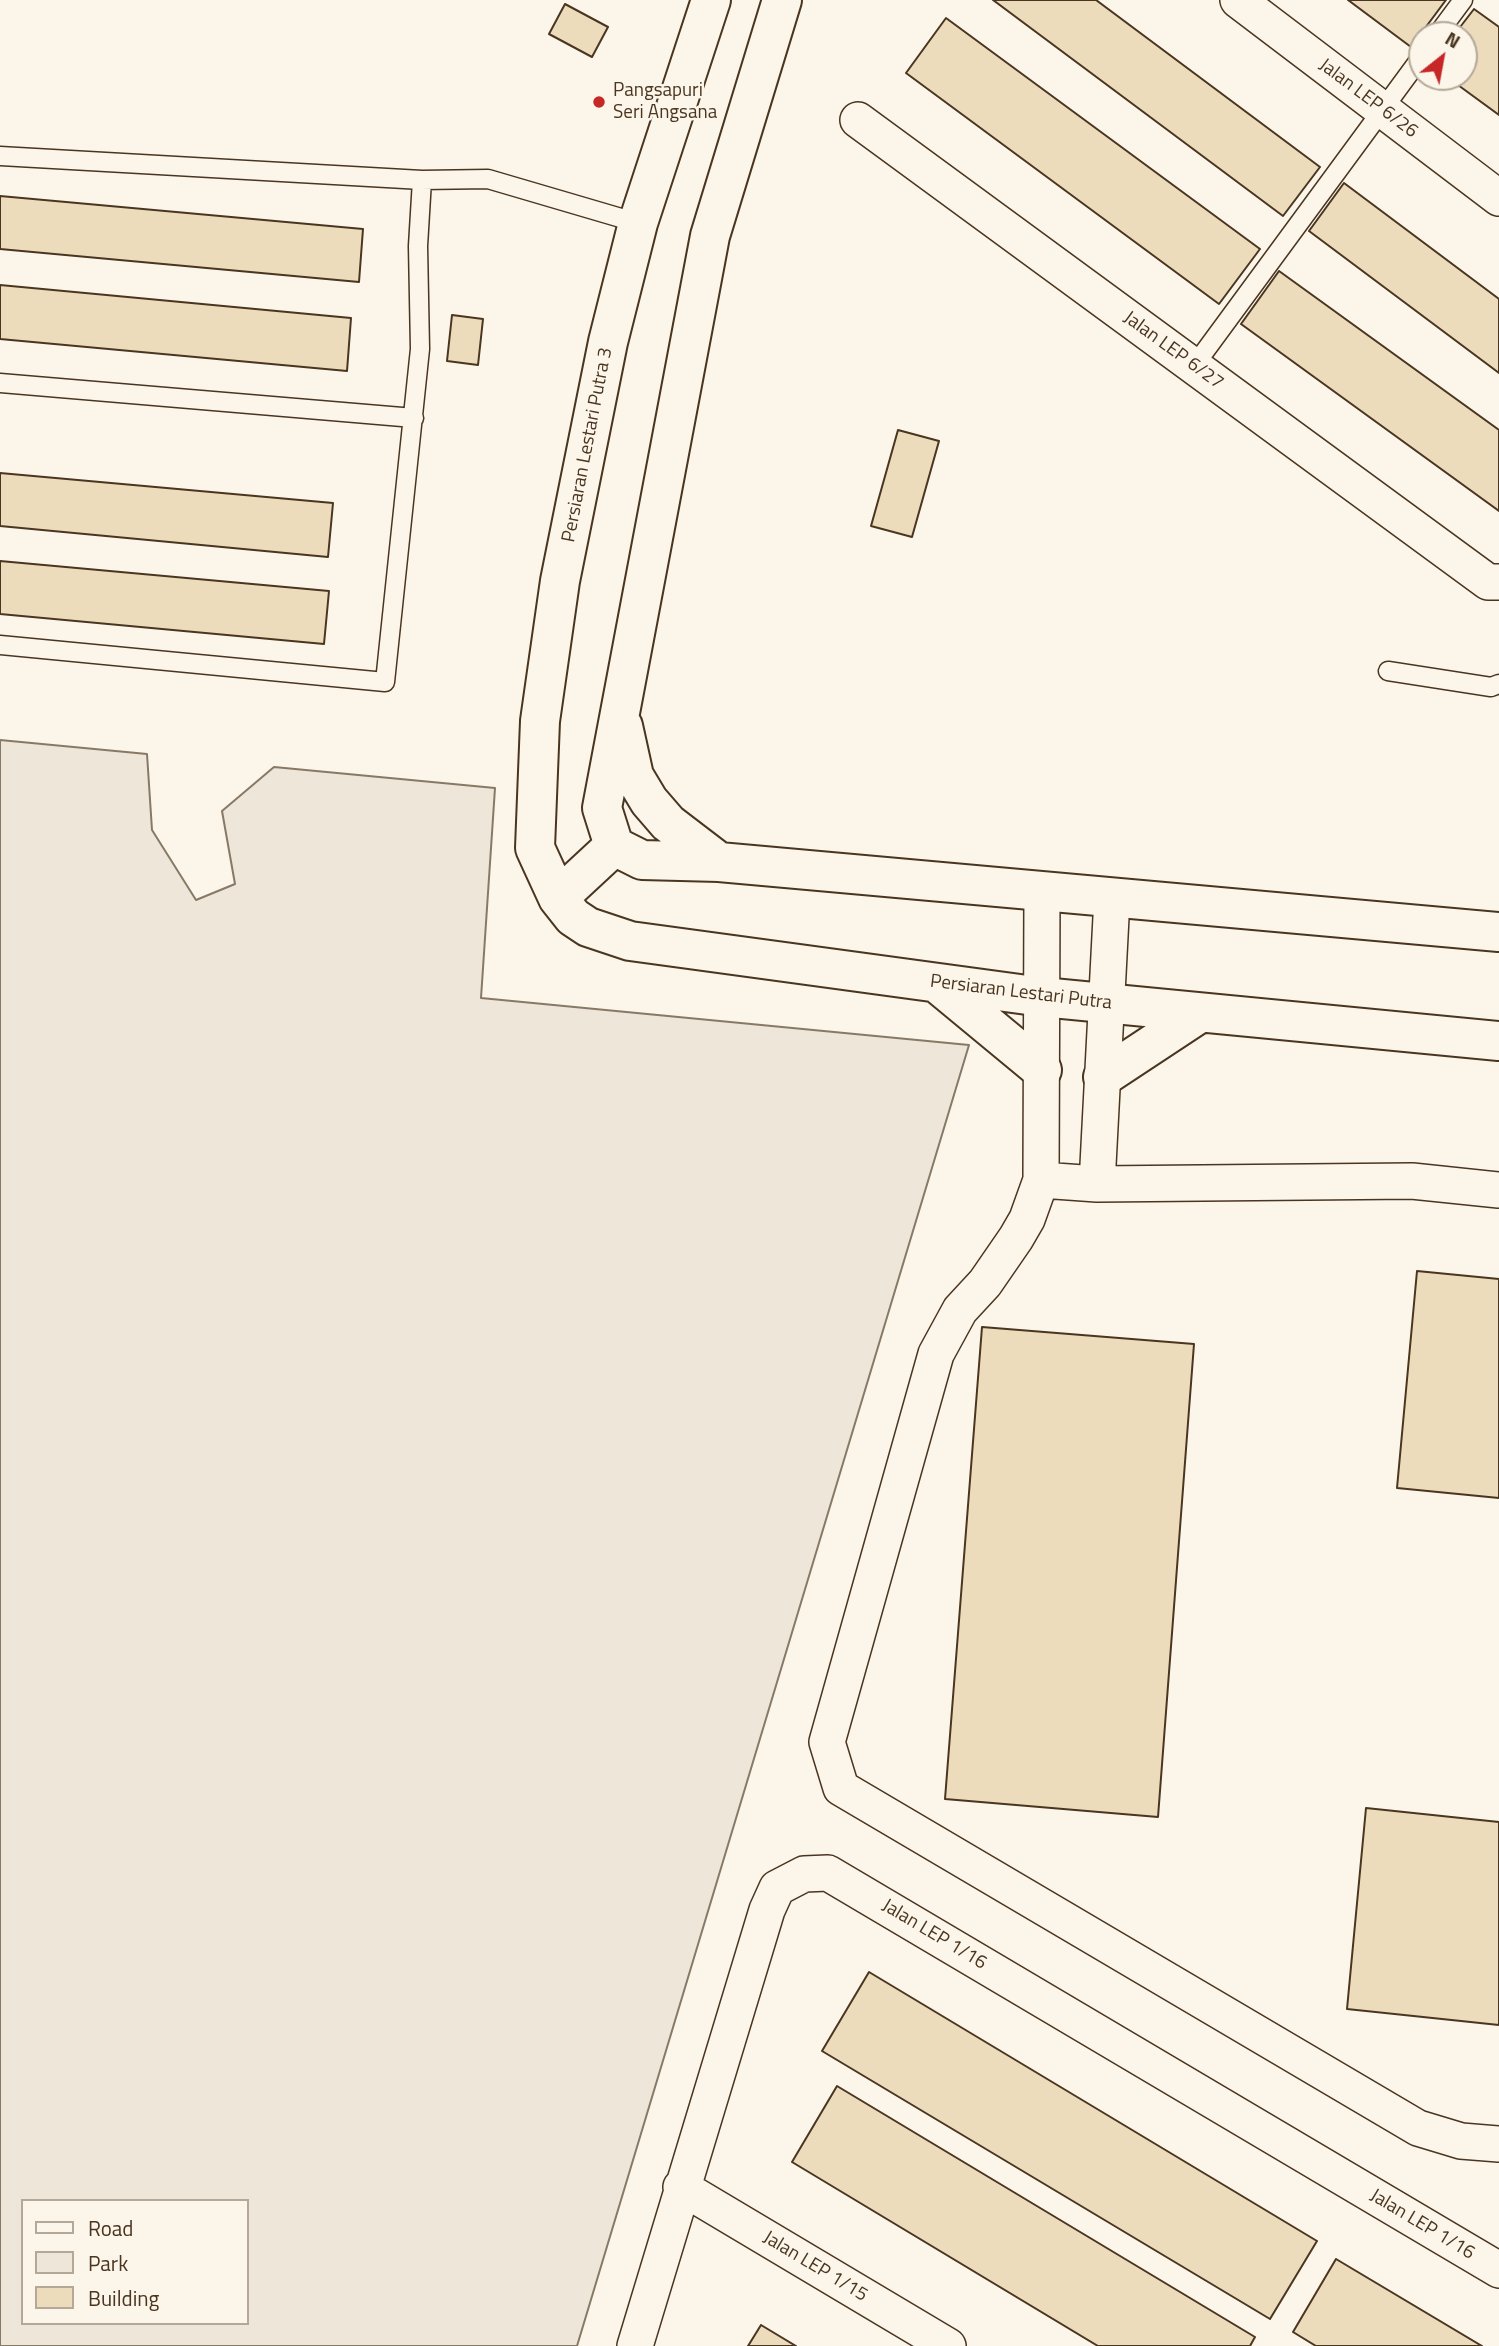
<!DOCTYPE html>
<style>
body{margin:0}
#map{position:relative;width:1499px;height:2346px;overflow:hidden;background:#fbf6e9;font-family:"Titillium Web",sans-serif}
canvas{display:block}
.legend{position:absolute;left:21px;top:2199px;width:228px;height:126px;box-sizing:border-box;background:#fbf6e9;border:2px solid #b4a999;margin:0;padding:9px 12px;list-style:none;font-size:21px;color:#4a3520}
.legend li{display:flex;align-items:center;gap:14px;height:35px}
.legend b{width:35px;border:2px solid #b4a999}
.north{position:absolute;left:1408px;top:21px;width:70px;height:70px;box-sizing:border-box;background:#fbf6e9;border:2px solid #b4a999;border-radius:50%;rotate:31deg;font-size:19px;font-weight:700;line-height:28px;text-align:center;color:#4a3520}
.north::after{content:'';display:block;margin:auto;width:24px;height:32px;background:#c62828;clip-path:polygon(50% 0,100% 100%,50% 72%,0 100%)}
</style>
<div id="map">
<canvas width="1499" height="2346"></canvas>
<ul class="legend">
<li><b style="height:9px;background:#fbf6e9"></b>Road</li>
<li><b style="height:19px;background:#ede6d9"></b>Park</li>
<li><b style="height:19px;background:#ecdcbc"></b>Building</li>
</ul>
<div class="north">N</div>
</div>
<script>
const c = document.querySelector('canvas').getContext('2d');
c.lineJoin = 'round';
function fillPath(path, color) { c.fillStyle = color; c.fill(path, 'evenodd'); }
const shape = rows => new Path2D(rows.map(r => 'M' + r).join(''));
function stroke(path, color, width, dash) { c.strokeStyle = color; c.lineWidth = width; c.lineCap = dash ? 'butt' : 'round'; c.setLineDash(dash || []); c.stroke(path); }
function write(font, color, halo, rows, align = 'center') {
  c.font = font + ' "Titillium Web",sans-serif'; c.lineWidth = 5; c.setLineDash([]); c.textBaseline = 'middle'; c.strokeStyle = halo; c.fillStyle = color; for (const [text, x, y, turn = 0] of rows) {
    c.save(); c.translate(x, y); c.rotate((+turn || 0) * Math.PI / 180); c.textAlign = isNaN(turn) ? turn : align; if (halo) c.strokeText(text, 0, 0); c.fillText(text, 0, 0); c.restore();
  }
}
const green = shape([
 [0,740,147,754,152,830,196,900,235,884,222,811,274,767,495,788,481,998,969,1045,577,2346,0,2346,0,740],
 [23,2201,247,2201,247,2323,23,2323,23,2201]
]);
const building = shape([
 [993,0,1096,0,1320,167,1283,216,993,0],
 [1348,0,1446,0,1411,47,1348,0],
 [565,4,608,27,592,57,549,34,565,4],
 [1474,9,1499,27,1499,115,1447,77,1464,77,1464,35,1454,35,1474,9],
 [946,18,1260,249,1219,304,906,73,946,18],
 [1344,183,1499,299,1499,373,1309,231,1344,183],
 [0,196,363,229,359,282,0,249,0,196],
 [1279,271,1499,430,1499,511,1241,324,1279,271],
 [0,285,351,318,347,371,0,339,0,285],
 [452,315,483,319,478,365,447,361,452,315],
 [898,430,939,441,912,537,871,526,898,430],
 [0,473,333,503,328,557,0,526,0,473],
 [0,561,329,591,324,644,0,614,0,561],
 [1417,1271,1499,1279,1499,1498,1397,1488,1417,1271],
 [982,1327,1194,1344,1158,1817,945,1799,982,1327],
 [1366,1808,1499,1822,1499,2025,1347,2009,1366,1808],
 [869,1972,1317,2241,1270,2319,822,2051,869,1972],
 [837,2086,1255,2337,1250,2346,1098,2346,792,2162,837,2086],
 [1336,2259,1482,2346,1316,2346,1293,2332,1336,2259],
 [761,2325,796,2346,748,2346,761,2325]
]);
const service = shape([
 [1437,35,1463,0],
 [0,156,422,180,418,246,420,349,385,682,0,645],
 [422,180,488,179,638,223],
 [1194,366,1422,56],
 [0,383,414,418],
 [1388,671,1491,687,1499,684]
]);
const minor = shape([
 [1238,0,1499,198],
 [858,120,1488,582,1499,582],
 [1042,892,1041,1180,1027,1219,1016,1238,985,1283,960,1310,936,1354,827,1742,841,1788,1418,2128,1461,2141,1499,2144],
 [1041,1180,1097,1184,1412,1181,1499,1190],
 [1097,1184,1112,898],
 [681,2187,948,2346],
 [635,2346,767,1910,777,1888,804,1874,828,1873,1499,2270]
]);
const tertiary = shape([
 [711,0,638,223,608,342,560,581,540,721,535,848,558,898,573,917,588,927,630,941,1042,997,1499,1041],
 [623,726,634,776,649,801,668,823,719,862],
 [614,846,642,860,719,862,1499,932],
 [614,846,602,808,710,236,782,0],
 [558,898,614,846],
 [938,984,1042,1070],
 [1103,1077,1200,1013]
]);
const markers = [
 [599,102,7,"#c62828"]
];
const poiNames = [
 ["Pangsapuri",613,91],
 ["Seri Angsana",613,113]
];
const streetNames = [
 ["Jalan LEP 6/26",1368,99,37],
 ["Jalan LEP 6/27",1173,351,36],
 ["Persiaran Lestari Putra 3",588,445,-79],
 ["Persiaran Lestari Putra",1021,993,7],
 ["Jalan LEP 1/16",934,1935,31],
 ["Jalan LEP 1/16",1422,2225,31],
 ["Jalan LEP 1/15",815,2267,31]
];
fillPath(green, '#ede6d9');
stroke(green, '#887966', 2);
fillPath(building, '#ecdcbc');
stroke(building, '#4a3520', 2);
stroke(service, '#4a3520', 21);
stroke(minor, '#4a3520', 38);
stroke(tertiary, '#4a3520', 42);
stroke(service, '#fbf6e9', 18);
stroke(minor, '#fbf6e9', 35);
stroke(tertiary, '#fbf6e9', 38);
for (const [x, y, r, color] of markers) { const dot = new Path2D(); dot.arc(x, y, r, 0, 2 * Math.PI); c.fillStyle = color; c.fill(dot); stroke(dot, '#fbf6e9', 2.5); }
write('19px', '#4a3520', '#fbf6e9', poiNames, 'left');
write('19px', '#4a3520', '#fbf6e9', streetNames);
</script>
